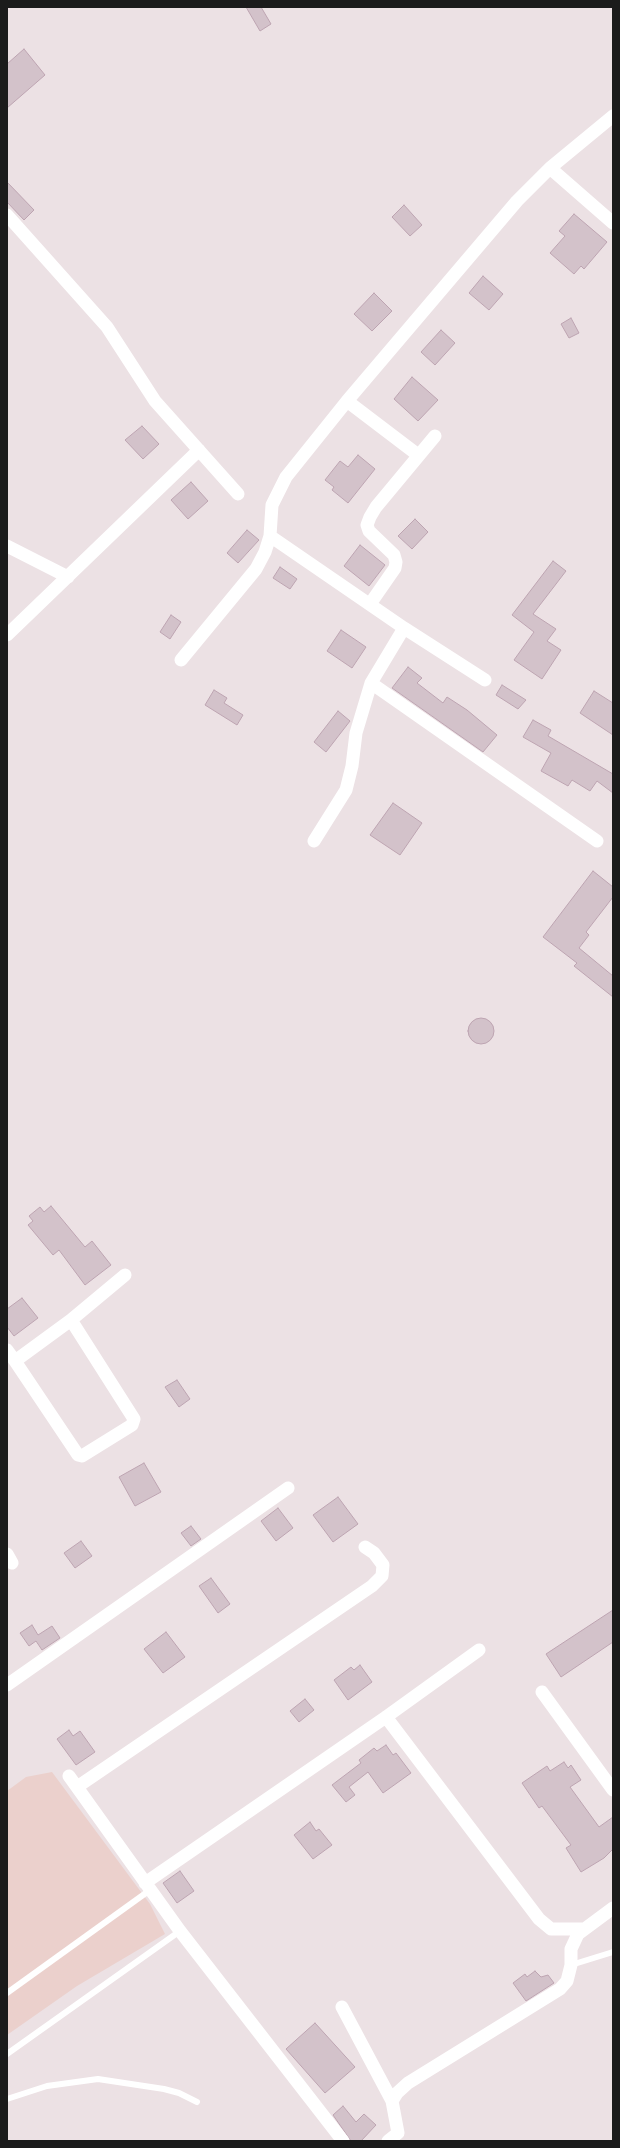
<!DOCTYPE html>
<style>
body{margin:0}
#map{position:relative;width:620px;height:2148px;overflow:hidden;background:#ece1e4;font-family:Poppins,sans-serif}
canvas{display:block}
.frame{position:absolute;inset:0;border:8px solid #1b1b1b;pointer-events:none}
</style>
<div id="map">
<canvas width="620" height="2148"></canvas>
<div class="frame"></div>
</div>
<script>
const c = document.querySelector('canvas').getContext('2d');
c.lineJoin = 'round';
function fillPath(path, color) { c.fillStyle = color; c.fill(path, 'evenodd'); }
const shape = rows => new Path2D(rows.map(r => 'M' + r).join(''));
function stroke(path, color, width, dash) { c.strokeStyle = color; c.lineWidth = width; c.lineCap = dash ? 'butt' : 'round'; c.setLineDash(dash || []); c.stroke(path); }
const farmland = shape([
 [52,1772,150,1904,165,1934,77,1986,7,2035,7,1791,26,1777]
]);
const building = shape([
 [246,7,261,7,271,24,260,31,246,7],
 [24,49,45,75,7,108,7,64,24,49],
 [7,182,34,210,24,220,7,202,7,182],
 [404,205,422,225,410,236,392,217,404,205],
 [574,214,607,242,584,269,581,266,574,274,550,253,565,236,559,231,574,214],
 [483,276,503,294,489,310,469,293,483,276],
 [374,293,392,311,372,331,354,314,374,293],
 [571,318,579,333,569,338,561,324,571,318],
 [441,330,455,343,435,365,421,352,441,330],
 [412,377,438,400,418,421,394,399,412,377],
 [142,426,159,444,143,459,125,440,142,426],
 [358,455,375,469,348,503,332,490,334,487,325,480,340,461,348,467,358,455],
 [191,482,208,501,188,519,171,500,191,482],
 [415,519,428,532,412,549,398,536,415,519],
 [247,530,259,540,238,563,227,553,247,530],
 [360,545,385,565,369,586,344,566,360,545],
 [553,561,566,571,533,614,556,629,547,641,561,650,542,679,514,660,534,632,512,615,553,561],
 [280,567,297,579,290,589,273,578,280,567],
 [171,615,181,622,170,639,160,632,171,615],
 [341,630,366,647,352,668,327,651,341,630],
 [408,667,422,678,417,683,443,703,447,697,467,710,497,735,483,752,392,688,408,667],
 [502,685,526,700,518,709,496,695,502,685],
 [214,690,227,698,224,703,243,715,237,725,205,705,214,690],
 [594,691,613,703,613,735,580,713,594,691],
 [338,711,350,721,326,752,314,742,338,711],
 [533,720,551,730,548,736,613,774,613,793,597,781,590,791,572,780,568,786,541,771,551,753,523,737,533,720],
 [393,803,422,823,400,855,370,835,393,803],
 [593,871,613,887,613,897,586,932,589,935,579,948,613,976,613,997,574,966,577,963,543,937,593,871],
 '468 1031a13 13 0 1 1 26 0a13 13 0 1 1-26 0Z',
 [51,1206,85,1247,92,1241,111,1265,85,1285,59,1250,53,1255,28,1225,33,1221,29,1216,40,1207,44,1212,51,1206],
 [22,1298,38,1318,14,1336,7,1327,7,1309,22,1298],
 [177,1380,190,1399,179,1407,165,1387,177,1380],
 [144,1463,161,1492,135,1506,119,1477,144,1463],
 [338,1497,358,1524,333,1542,313,1515,338,1497],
 [278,1508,293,1528,276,1541,261,1521,278,1508],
 [191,1526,201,1539,191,1546,181,1533,191,1526],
 [81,1541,92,1556,75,1568,64,1553,81,1541],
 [211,1578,230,1604,218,1613,199,1586,211,1578],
 [613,1610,613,1642,561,1677,546,1654,613,1610],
 [32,1625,38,1635,52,1626,60,1638,42,1650,36,1641,29,1646,20,1633,32,1625],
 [166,1632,185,1657,163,1673,144,1649,166,1632],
 [360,1665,372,1682,348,1700,334,1680,351,1667,354,1670,360,1665],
 [305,1699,314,1710,299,1722,290,1711,305,1699],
 [69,1730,73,1736,80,1731,95,1752,76,1765,57,1739,69,1730],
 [386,1745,393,1755,396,1753,411,1773,383,1793,368,1772,349,1787,355,1795,346,1802,332,1785,361,1763,359,1760,374,1748,377,1751,386,1745],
 [564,1762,568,1768,571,1765,581,1780,570,1787,599,1827,613,1817,613,1849,604,1858,581,1872,566,1848,571,1845,542,1806,539,1808,522,1783,547,1766,550,1771,564,1762],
 [310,1822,316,1831,319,1829,332,1845,313,1859,294,1835,310,1822],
 [180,1871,194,1891,177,1903,163,1883,180,1871],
 [535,1971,541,1977,548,1975,554,1983,526,2001,513,1983,525,1974,527,1977,535,1971],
 [315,2023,355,2067,325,2093,286,2049,315,2023],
 [343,2106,356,2122,364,2114,376,2125,361,2141,351,2141,333,2115,343,2106]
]);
const lane = shape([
 [571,1965,613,1952],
 [7,1993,150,1890],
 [7,2054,180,1931],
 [7,2099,47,2086,98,2079,164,2089,179,2093,197,2102]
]);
const street = shape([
 [550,168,613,223],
 [7,215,107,327,155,401,238,494],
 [347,401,418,455],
 [270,536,404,628,485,680],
 [7,546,68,577],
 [370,604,395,568,396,562,394,555,369,531,367,525,370,517,376,507,435,436],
 [7,635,199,450],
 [181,660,256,569,265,552,270,536,272,505,286,477,347,401,517,201,550,168,613,116],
 [371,683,597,841],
 [314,841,346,790,352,766,356,733,371,683,404,628],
 [7,1350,15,1361,71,1320,125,1275],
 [15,1361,78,1455,82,1456,132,1425,134,1419,71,1320],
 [7,1554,12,1563],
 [7,1685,288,1488],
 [542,1692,613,1790],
 [386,1717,539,1919,551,1929,583,1929],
 [69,1776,180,1931,343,2141],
 [77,1787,372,1586,382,1576,383,1565,374,1553,365,1547],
 [145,1883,386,1717,479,1650],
 [342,2007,392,2101],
 [388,2141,398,2133,392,2101,397,2093,408,2083,560,1989,567,1981,571,1965,571,1949,578,1934,613,1908]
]);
fillPath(farmland, '#ebd0cc');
fillPath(building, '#d3c2ca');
stroke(building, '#bda4b1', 1);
stroke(lane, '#fff', 6);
stroke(street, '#fff', 13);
</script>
